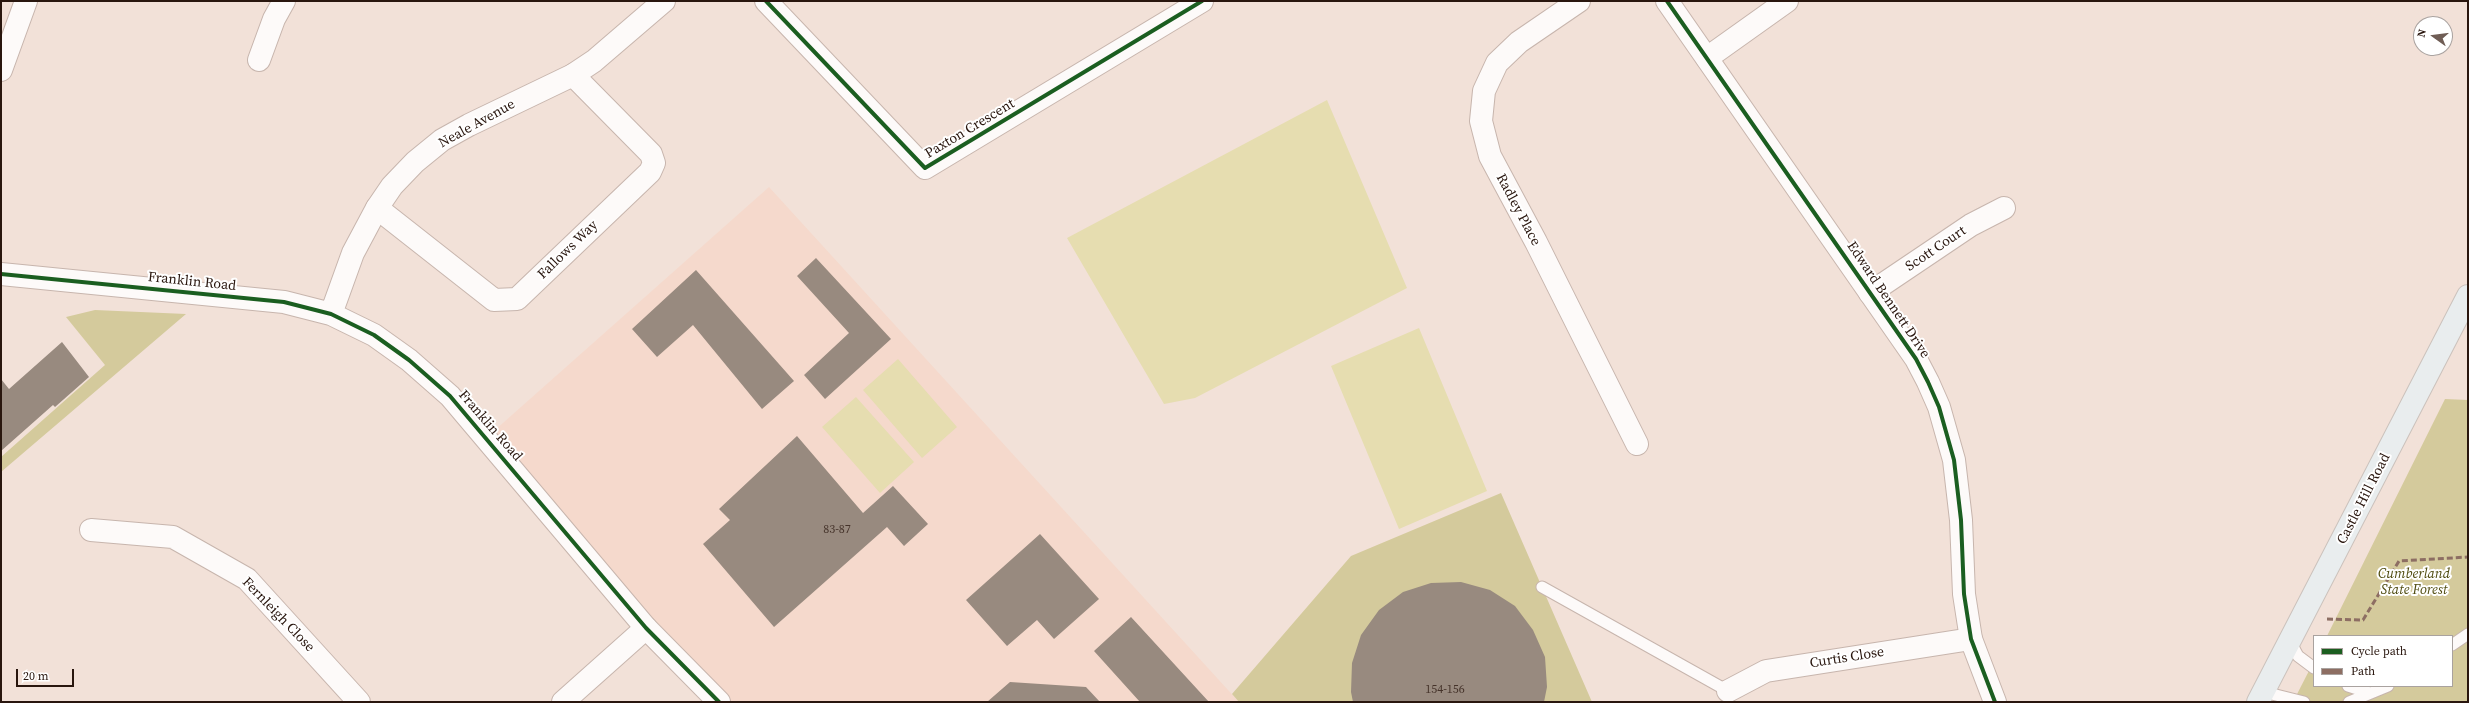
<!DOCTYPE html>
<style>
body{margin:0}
#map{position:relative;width:2469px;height:703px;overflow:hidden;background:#f2e1d8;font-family:"Source Serif 4",serif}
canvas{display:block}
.frame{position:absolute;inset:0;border:2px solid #29160e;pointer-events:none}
.legend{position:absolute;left:2313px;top:635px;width:140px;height:52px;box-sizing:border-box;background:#fff;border:1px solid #a9a29f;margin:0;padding:5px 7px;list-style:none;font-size:12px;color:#29160e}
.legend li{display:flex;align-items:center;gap:8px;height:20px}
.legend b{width:20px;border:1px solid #a9a29f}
.north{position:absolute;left:2413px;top:16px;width:40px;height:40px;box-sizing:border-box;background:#fff;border:1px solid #a9a29f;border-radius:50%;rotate:284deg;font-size:11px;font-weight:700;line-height:16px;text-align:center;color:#29160e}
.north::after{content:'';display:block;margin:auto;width:14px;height:18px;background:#6f5d55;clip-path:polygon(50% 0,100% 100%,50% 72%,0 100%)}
.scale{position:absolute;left:16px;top:669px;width:58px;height:18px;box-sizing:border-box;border:2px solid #29160e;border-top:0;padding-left:5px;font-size:12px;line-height:14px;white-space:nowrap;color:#29160e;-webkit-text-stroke:3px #fff;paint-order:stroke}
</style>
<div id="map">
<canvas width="2469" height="703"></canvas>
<div class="frame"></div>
<ul class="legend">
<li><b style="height:5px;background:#1b5e20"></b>Cycle path</li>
<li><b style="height:5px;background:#8d6e63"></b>Path</li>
</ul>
<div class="north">N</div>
<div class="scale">20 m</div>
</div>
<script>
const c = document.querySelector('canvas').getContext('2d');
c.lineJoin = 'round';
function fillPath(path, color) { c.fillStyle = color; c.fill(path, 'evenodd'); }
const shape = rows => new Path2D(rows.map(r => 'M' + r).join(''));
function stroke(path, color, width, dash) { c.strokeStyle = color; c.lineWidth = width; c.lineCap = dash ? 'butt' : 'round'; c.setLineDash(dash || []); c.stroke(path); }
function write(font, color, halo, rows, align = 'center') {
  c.font = font + ' "Source Serif 4",serif'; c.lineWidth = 4; c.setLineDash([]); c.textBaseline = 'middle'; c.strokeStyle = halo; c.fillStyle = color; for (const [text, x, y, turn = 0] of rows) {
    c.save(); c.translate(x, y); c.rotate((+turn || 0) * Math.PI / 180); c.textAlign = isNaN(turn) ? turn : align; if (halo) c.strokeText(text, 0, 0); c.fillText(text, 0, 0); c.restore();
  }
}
const built = shape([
 [769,187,1239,702,719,702,486,438]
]);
const green = shape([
 [1327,100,1407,288,1195,398,1164,404,1067,238],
 [1419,328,1487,491,1399,529,1331,366],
 [898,359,957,427,922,458,863,390],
 [856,397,914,462,880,493,822,427]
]);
const forest = shape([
 [95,310,186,314,1,472,1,457,105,365,66,317],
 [2445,399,2468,400,2468,702,2293,702,2314,661,2314,686,2452,686,2452,636,2327,636],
 [1501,493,1592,702,1239,702,1232,694,1351,556]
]);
const building = shape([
 [816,258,891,339,825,399,804,375,849,333,797,276],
 [696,270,794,381,762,409,693,325,657,357,632,329],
 [62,342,89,377,55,407,53,405,1,451,1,379,9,389],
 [797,436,863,513,893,486,928,524,904,546,887,527,774,627,703,544,730,520,719,509],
 [1040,534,1099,599,1054,639,1037,620,1007,646,966,600],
 [1461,582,1490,590,1515,606,1533,630,1545,657,1547,687,1544,702,1353,702,1351,692,1352,663,1361,635,1379,610,1403,592,1431,583],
 [1131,617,1209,702,1140,702,1094,651],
 [1010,682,1086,687,1100,702,987,702]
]);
const service = shape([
 [1542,587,1728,691],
 [2290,641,2298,656,2314,668],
 [2452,645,2468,634],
 [2348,686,2370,693],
 [2264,692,2304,702],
 [2349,702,2388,686]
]);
const minor = shape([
 [766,1,925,168,1202,1],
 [1579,1,1519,42,1497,63,1484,91,1481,121,1490,156,1536,242,1637,444],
 [1707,58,1787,1],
 [259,60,274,19,284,1],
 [1,70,26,1],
 [377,208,494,300,517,299,650,172,654,163,651,154,573,75],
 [1870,293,1971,225,2004,208],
 [91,530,173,537,247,579,359,702],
 [1728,691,1766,671,1971,639],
 [563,702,646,628]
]);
const tertiary = shape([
 [1667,1,1916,359,1928,382,1939,407,1954,460,1961,520,1964,594,1971,639,1995,702],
 [1,274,284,302,331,314,374,335,409,360,450,396,646,628,719,702],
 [331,314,353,253,377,208,392,186,415,162,442,140,469,125,573,75,594,61,664,1]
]);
const primary = shape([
 [2258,702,2468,296]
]);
const quiet = shape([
 [2327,619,2363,620,2399,561,2468,557]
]);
const cycleway = shape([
 [766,1,925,168,1202,1],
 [1667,1,1916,359,1928,382,1939,407,1954,460,1961,520,1964,594,1971,639,1995,702],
 [1,274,284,302,331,314,374,335,409,360,450,396,646,628,719,702]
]);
const numberNames = [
 ["83-87",837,530],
 ["154-156",1445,690]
];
const streetNames = [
 ["Neale Avenue",477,124,-29],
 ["Paxton Crescent",970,129,-31],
 ["Radley Place",1518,210,62],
 ["Scott Court",1936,249,-34],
 ["Fallows Way",568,250,-44],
 ["Franklin Road",192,282,6],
 ["Edward Bennett Drive",1888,300,56],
 ["Franklin Road",490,426,49],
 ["Castle Hill Road",2364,499,-63],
 ["Fernleigh Close",278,615,46],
 ["Curtis Close",1847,658,-9]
];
const parkNames = [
 ["Cumberland",2414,574],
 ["State Forest",2414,590]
];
fillPath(built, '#f5d9cc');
fillPath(green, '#e6ddb0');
fillPath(forest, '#d4ca9c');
fillPath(building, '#988a7f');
stroke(service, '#c7b5ad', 13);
stroke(minor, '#c7b5ad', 24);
stroke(tertiary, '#c7b5ad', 24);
stroke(primary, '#cbc2bc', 24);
stroke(service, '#fdfaf9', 11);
stroke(minor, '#fdfaf9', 22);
stroke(tertiary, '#fdfaf9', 22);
stroke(primary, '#e9edee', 22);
stroke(quiet, '#8d6e63', 3, [6, 3]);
stroke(cycleway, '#1b5e20', 4);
write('12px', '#45332a', null, numberNames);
write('14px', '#29160e', '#fff', streetNames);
write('italic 14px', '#4f4b0f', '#fff', parkNames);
</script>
